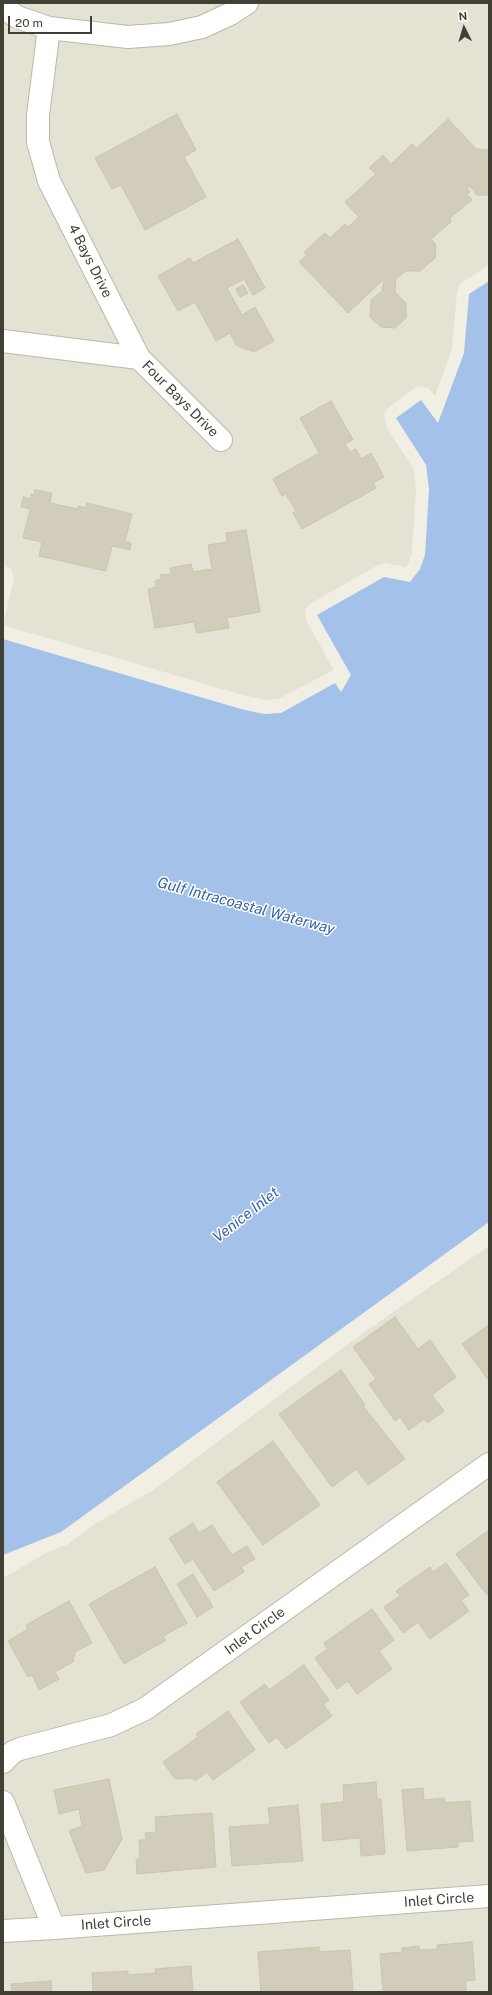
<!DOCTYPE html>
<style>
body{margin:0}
#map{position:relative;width:492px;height:1995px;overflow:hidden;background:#f1efe4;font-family:"Public Sans",sans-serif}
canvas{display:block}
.frame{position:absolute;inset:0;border:4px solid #423f35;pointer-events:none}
.north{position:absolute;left:444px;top:8px;width:40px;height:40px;-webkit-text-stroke:3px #fff;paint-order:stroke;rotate:355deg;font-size:11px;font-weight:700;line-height:16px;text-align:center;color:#423f35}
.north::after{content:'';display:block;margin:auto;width:14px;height:18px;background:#423f35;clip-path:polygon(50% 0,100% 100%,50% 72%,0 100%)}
.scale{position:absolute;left:8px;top:16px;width:84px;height:18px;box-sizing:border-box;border:2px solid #423f35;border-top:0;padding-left:5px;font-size:12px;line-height:14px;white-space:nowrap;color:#423f35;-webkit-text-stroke:3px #fff;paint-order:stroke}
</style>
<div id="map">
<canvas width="492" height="1995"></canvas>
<div class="frame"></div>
<div class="north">N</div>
<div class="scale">20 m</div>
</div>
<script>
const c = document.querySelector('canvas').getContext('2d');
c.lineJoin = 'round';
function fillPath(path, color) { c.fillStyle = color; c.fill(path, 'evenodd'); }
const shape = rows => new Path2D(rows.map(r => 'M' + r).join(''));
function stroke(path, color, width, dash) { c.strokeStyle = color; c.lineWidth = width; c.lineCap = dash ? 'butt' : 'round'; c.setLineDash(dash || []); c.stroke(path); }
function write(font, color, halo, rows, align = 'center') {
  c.font = font + ' "Public Sans",sans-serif'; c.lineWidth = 3; c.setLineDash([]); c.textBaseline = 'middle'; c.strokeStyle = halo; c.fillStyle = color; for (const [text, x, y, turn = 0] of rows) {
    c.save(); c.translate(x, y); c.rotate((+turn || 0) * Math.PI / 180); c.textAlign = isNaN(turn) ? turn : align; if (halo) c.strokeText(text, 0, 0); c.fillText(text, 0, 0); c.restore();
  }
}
const residential = shape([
 [3,3,489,3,489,265,460,284,457,292,452,349,435,396,428,388,417,386,389,407,384,414,386,426,414,470,416,489,412,552,409,562,405,567,386,563,378,565,308,605,305,613,307,622,334,670,278,699,265,700,243,695,3,625,14,578,11,569,3,564],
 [489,1246,489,1992,3,1992,3,1578,46,1553,68,1544,95,1524,153,1490,366,1331]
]);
const water = shape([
 [489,281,489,1222,61,1532,3,1555,3,639,241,709,264,714,281,713,335,683,341,692,351,675,317,615,384,577,410,582,420,569,425,555,429,489,426,465,396,418,421,400,438,423,464,353,469,294]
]);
const building = shape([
 [177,114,196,150,184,157,206,197,145,230,121,185,112,189,95,158,177,114],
 [448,119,476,149,489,150,489,195,477,195,470,186,467,188,470,192,467,194,472,200,450,218,451,222,431,239,436,245,435,258,420,271,406,271,396,278,395,292,406,303,406,318,395,328,381,327,370,317,371,300,382,291,384,279,348,313,299,262,307,255,304,252,325,233,330,238,345,224,348,227,359,217,345,202,376,174,369,168,383,155,391,164,412,144,417,148,448,119],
 [238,239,265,288,253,295,244,279,227,288,242,315,255,307,274,341,254,352,236,345,230,333,216,341,195,302,178,311,158,276,190,258,193,263,238,239],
 [243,285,248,293,240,297,236,289,243,285],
 [331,401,353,440,345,444,350,452,356,449,361,459,371,453,384,477,373,483,376,488,302,529,293,513,296,511,286,494,282,496,273,479,319,453,300,418,331,401],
 [35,490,52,493,50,503,78,509,78,506,86,508,87,503,132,514,125,541,131,543,130,550,112,546,106,571,39,556,42,542,23,538,30,509,21,507,23,497,31,499,31,494,34,495,35,490],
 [246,530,260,612,227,618,229,628,197,633,194,622,155,628,148,589,156,587,155,581,161,579,160,575,171,574,170,568,191,564,193,572,212,569,208,545,227,542,226,533,246,530],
 [395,1317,418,1349,430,1340,456,1377,432,1395,444,1411,427,1423,424,1419,409,1430,400,1417,395,1421,369,1384,376,1379,353,1347,395,1317],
 [489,1325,489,1381,462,1344,489,1325],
 [341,1370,365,1405,363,1406,405,1459,368,1485,356,1469,332,1487,279,1414,341,1370],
 [273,1441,320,1505,263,1545,217,1482,273,1441],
 [193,1523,199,1533,212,1525,232,1555,247,1546,255,1559,241,1567,244,1572,214,1591,193,1559,185,1564,169,1538,193,1523],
 [489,1530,489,1594,487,1595,456,1554,489,1530],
 [446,1563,469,1595,461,1600,469,1611,430,1639,418,1622,403,1633,384,1607,400,1596,396,1591,430,1567,433,1572,446,1563],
 [155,1567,187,1623,163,1636,166,1640,124,1664,89,1604,155,1567],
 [193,1574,213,1607,197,1617,177,1584,193,1574],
 [69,1601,92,1643,75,1652,73,1662,55,1672,59,1679,39,1690,32,1675,28,1677,8,1641,28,1629,26,1625,69,1601],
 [372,1609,394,1640,379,1651,392,1669,357,1694,348,1681,337,1689,315,1658,327,1649,324,1643,372,1609],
 [304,1665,329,1700,323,1704,332,1716,286,1749,277,1737,269,1743,240,1702,265,1684,269,1690,304,1665],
 [228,1711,255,1750,213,1780,207,1772,195,1781,193,1778,175,1779,163,1762,198,1737,196,1734,228,1711],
 [109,1779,122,1839,104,1870,86,1873,69,1831,82,1826,79,1809,59,1814,54,1790,109,1779],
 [376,1782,377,1799,381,1799,385,1854,361,1856,360,1838,323,1841,321,1804,344,1802,343,1785,376,1782],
 [423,1788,424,1800,444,1798,445,1803,470,1801,473,1841,458,1842,458,1847,407,1851,402,1790,423,1788],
 [298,1805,303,1861,232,1866,229,1827,270,1824,268,1808,298,1805],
 [212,1813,216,1867,137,1874,136,1859,140,1859,139,1840,146,1840,145,1833,156,1832,155,1817,212,1813],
 [472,1942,475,1980,466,1981,466,1992,383,1992,380,1954,402,1952,402,1948,419,1946,419,1950,437,1949,437,1945,472,1942],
 [319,1947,319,1952,350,1950,353,1992,261,1992,258,1952,319,1947],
 [191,1966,193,1992,93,1992,92,1973,128,1971,128,1975,156,1973,155,1969,191,1966],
 [51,1981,52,1992,12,1992,11,1984,51,1981]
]);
const street = shape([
 [3,7,17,17,49,28,128,37,169,34,202,27,230,14,247,3],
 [49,28,38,115,38,142,49,181,139,358,221,440],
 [3,341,139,358],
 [3,1762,13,1752,20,1749,111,1725,145,1709,489,1464],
 [3,1802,54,1928,489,1896],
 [3,1931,54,1928]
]);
const streetNames = [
 ["4 Bays Drive",90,261,63],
 ["Four Bays Drive",180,399,45],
 ["Inlet Circle",255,1631,-36],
 ["Inlet Circle",439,1900,-4],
 ["Inlet Circle",116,1923,-4]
];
const waterNames = [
 ["Gulf Intracoastal Waterway",246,906,15],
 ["Venice Inlet",246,1215,-38]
];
fillPath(residential, '#e4e2d3');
fillPath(water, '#a4c1ea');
fillPath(building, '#d2ccba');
stroke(building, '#ccc5ae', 1);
stroke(street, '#bbb8a8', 24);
stroke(street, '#fff', 22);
write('14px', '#423f35', '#fff', streetNames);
write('italic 15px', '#3663a6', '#fff', waterNames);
</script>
